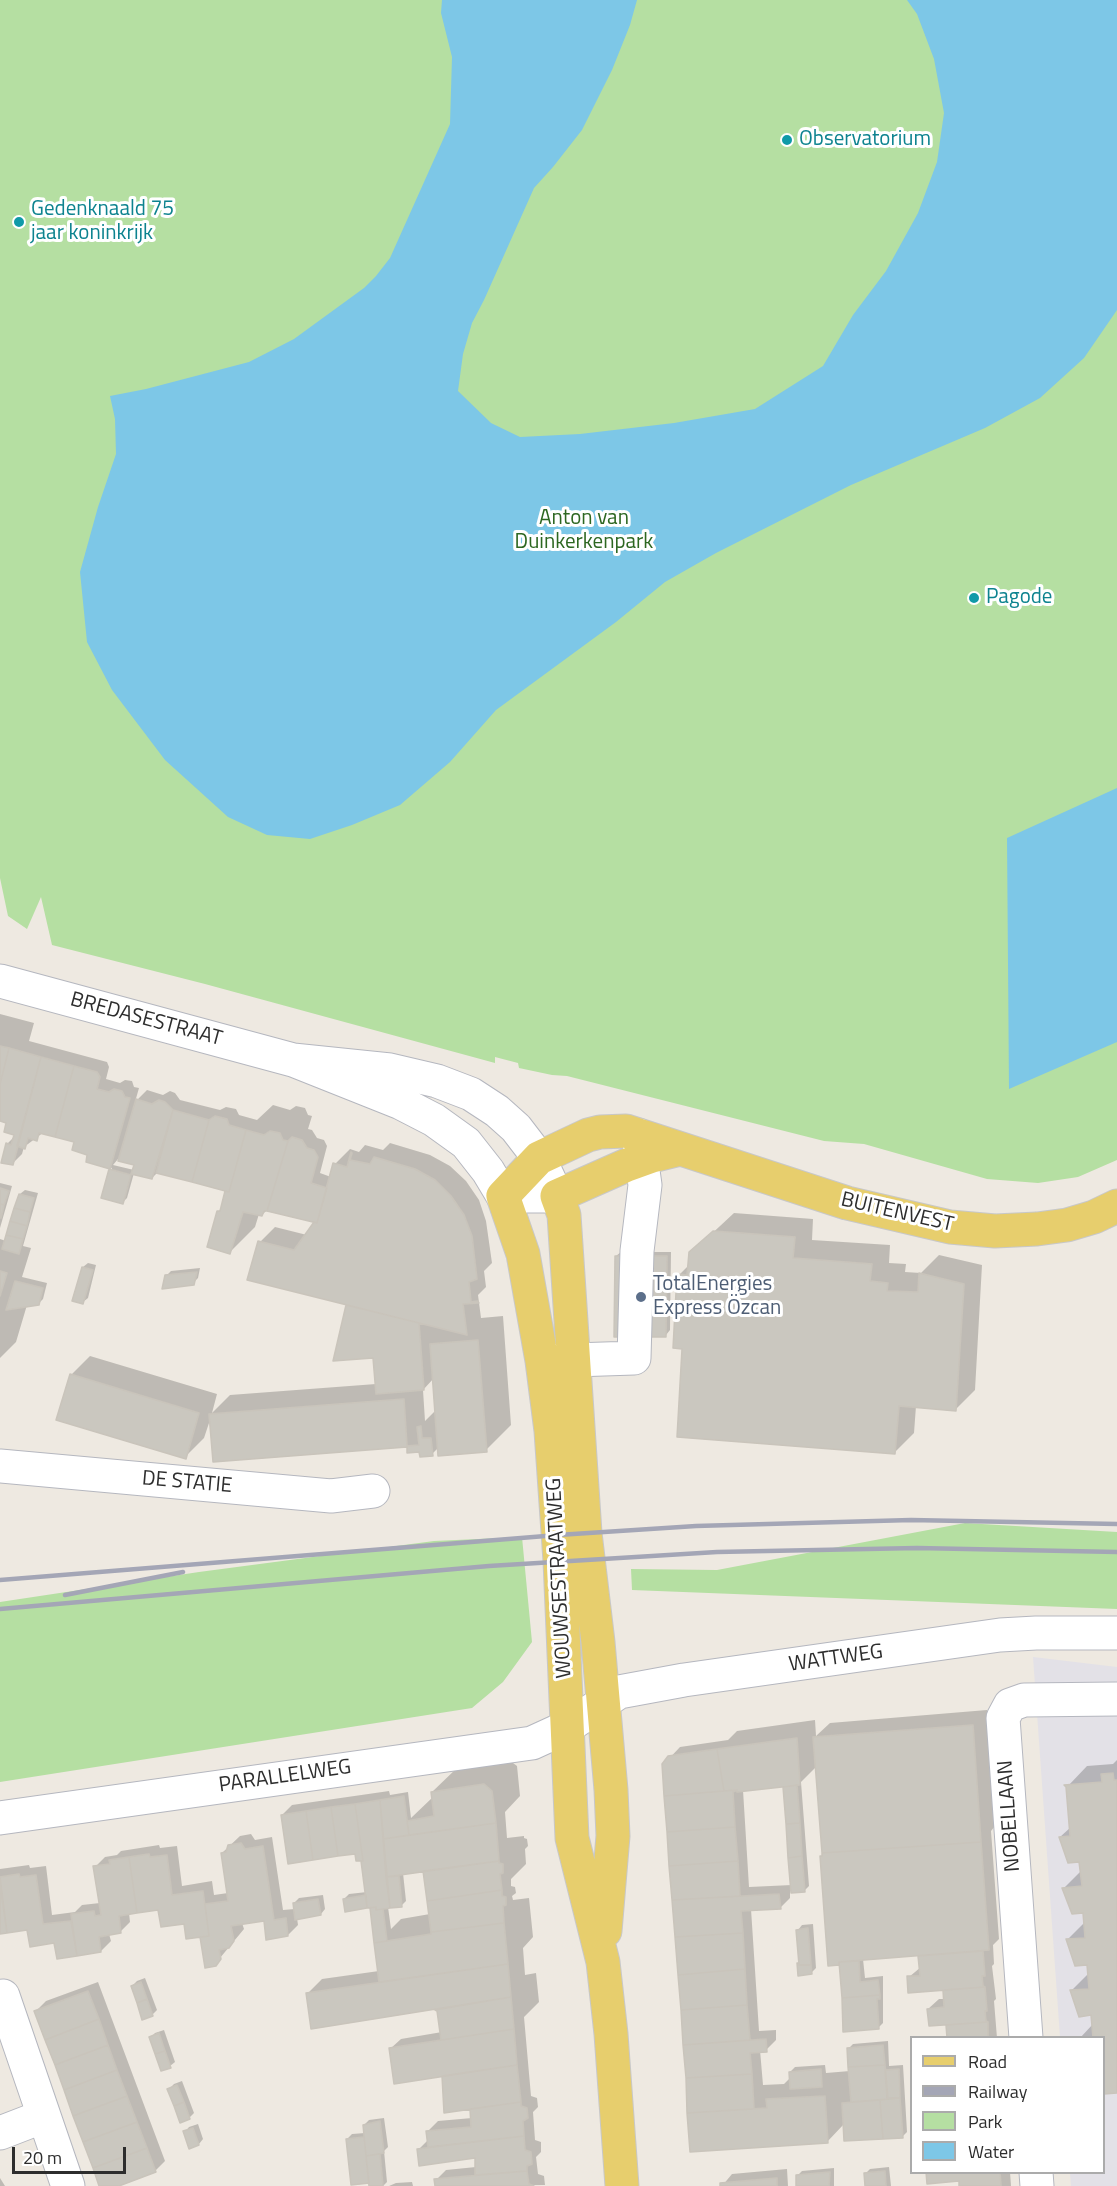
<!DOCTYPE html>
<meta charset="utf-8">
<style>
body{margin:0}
#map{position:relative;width:1117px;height:2186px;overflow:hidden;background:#eee9e1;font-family:"Titillium Web",sans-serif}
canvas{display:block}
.legend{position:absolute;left:910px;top:2036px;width:195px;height:138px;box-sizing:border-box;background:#fff;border:2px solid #ababab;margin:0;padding:8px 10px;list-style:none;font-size:18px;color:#2d2d2d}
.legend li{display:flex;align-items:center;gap:12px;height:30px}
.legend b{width:30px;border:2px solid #ababab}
.scale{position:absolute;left:12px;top:2147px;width:114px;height:27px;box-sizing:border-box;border:3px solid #2d2d2d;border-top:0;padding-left:8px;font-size:18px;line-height:21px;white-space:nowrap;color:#2d2d2d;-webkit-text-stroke:4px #fff;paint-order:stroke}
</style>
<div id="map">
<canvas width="1117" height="2186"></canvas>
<ul class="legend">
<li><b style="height:8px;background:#e7ce6d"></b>Road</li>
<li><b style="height:8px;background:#a4a6b6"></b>Railway</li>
<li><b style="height:16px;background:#b5dfa2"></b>Park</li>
<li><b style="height:16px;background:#7dc7e7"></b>Water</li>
</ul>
<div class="scale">20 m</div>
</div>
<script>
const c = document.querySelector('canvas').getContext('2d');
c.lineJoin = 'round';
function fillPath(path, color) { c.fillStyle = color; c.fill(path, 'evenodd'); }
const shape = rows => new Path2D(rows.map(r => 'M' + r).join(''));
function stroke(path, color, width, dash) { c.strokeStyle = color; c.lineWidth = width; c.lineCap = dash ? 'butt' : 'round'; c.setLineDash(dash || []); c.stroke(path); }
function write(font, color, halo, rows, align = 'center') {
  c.font = font + ' "Titillium Web",sans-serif'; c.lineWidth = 6; c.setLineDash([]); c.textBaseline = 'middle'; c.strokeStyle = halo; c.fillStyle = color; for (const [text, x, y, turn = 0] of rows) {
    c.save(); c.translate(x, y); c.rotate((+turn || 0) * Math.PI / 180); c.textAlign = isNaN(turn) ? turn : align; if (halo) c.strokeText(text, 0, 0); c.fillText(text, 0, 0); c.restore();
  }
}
const industrial = shape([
 [1033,1657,1117,1667,1117,2186,1071,2186,1070,2173,1104,2172,1104,2038,1060,2037]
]);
const green = shape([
 [0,0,1117,0,1117,1160,1078,1177,1038,1183,987,1179,864,1144,824,1141,567,1076,552,1075,519,1068,518,1063,495,1057,495,1063,205,984,52,945,41,897,27,929,8,916,0,878],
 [965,1523,1117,1532,1117,1609,632,1590,631,1569,717,1570],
 [522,1537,532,1642,503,1682,472,1708,0,1782,0,1602,199,1572,434,1541]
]);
const water = shape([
 [442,0,637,0,630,25,612,70,582,130,553,167,534,188,484,300,472,323,463,354,458,391,491,423,520,437,580,434,674,423,755,409,823,366,853,315,886,271,918,213,937,162,944,113,934,59,917,14,907,0,1117,0,1117,310,1084,358,1040,398,985,428,851,485,716,553,665,582,616,622,496,710,450,762,400,805,352,825,310,839,267,835,228,817,165,760,112,690,87,642,80,572,98,507,116,454,115,419,110,396,146,389,249,362,294,339,364,288,376,276,390,258,450,124,452,57,441,13],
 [1117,788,1117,1042,1009,1089,1007,838]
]);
const shadow = shape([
 [0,1014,34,1023,29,1041,107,1062,109,1067,106,1079,120,1083,125,1080,132,1081,134,1087,139,1088,135,1102,147,1090,163,1095,170,1091,175,1093,180,1100,220,1110,226,1107,236,1109,239,1115,257,1120,273,1105,290,1110,296,1106,305,1108,308,1115,312,1116,308,1129,312,1130,317,1138,324,1140,327,1146,320,1173,331,1177,335,1164,350,1149,359,1152,365,1145,383,1150,390,1143,430,1155,450,1166,466,1181,479,1200,486,1221,492,1263,484,1271,486,1287,478,1295,481,1318,503,1316,511,1425,486,1450,439,1447,432,1454,420,1450,409,1451,408,1445,214,1460,211,1417,204,1438,185,1457,71,1375,90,1356,217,1394,212,1413,230,1395,376,1384,374,1356,347,1306,349,1304,260,1242,275,1227,307,1235,316,1222,267,1210,262,1215,259,1214,255,1227,230,1252,219,1211,223,1207,227,1190,158,1172,152,1178,134,1173,127,1198,122,1203,111,1170,112,1168,87,1161,89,1154,76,1141,44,1132,24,1147,22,1154,12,1164,7,1144,15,1136,8,1122,0,1119],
 [118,1159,136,1164,134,1170,113,1165],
 [434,1378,436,1410,425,1421,423,1390],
 [0,1183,12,1186,0,1228],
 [25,1190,38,1193,23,1246,31,1248,22,1277,47,1283,43,1299,38,1304,27,1305,16,1342,0,1358,0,1239,6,1241,20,1194],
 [734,1213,813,1219,812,1240,890,1245,889,1263,906,1264,905,1272,921,1273,939,1255,982,1265,975,1390,956,1409,916,1406,914,1433,895,1452,684,1348,679,1275,690,1264,691,1253],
 [621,1252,671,1252,670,1330,666,1335,616,1256],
 [88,1263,96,1265,88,1298,83,1302,83,1267],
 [200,1268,198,1278,193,1283,166,1276,171,1271],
 [987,1710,995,1826,991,1831,999,1939,993,1945,994,1964,992,1966,996,1999,994,2001,997,2038,948,2038,947,2024,928,2009,939,1999,945,1999,945,1988,909,1977,921,1967,919,1955,863,1959,865,1978,883,1976,883,2023,879,2027,841,1964,829,1965,817,1766,801,1782,809,1886,804,1891,790,1891,790,1898,780,1908,751,1909,759,2031,776,2030,776,2040,766,2050,760,2050,763,2085,784,2084,791,2077,790,2072,795,2067,825,2065,826,2073,850,2071,848,2049,853,2044,888,2041,889,2066,903,2065,907,2132,903,2136,844,2124,827,2142,690,2113,663,1765,680,1747,728,1740,737,1731,815,1720,816,1736,830,1723],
 [784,1785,792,1885,749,1887,743,1790],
 [509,1760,517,1766,520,1796,505,1812,507,1838,524,1836,524,1838,527,1839,528,1846,525,1849,526,1864,511,1879,511,1886,515,1887,516,1893,512,1896,513,1900,529,1898,533,1937,523,1948,525,1975,536,1973,539,2002,524,2017,531,2096,537,2098,538,2107,533,2112,535,2140,541,2142,541,2152,536,2157,538,2174,544,2176,545,2185,436,2186,436,2180,446,2170,476,2167,476,2157,419,2149,429,2139,428,2131,438,2121,472,2118,471,2108,443,2075,390,2049,401,2039,442,2032,438,2010,442,2007,308,1993,322,1979,379,1971,371,1906,344,1899,349,1894,367,1892,362,1859,356,1852,282,1815,292,1805,389,1791,390,1795,408,1792,411,1818,433,1797,432,1792,458,1767],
 [424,1870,430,1914,401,1919,391,1929,388,1907,402,1905,406,1901,403,1873],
 [1117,1760,1117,2091,1104,2092,1104,2038,1080,2038,1093,2024,1092,2014,1071,1991,1089,1973,1088,1963,1068,1939,1085,1922,1085,1911,1064,1888,1081,1871,1080,1860,1060,1837,1071,1827,1068,1786,1087,1766,1113,1764],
 [251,1834,255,1840,272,1837,283,1910,295,1909,294,1903,299,1898,323,1895,325,1909,321,1914,297,1918,298,1925,288,1935,265,1920,242,1923,244,1929,215,1964,202,1935,185,1922,159,1908,129,1913,130,1922,120,1932,109,1934,111,1941,101,1951,58,1957,56,1941,28,1928,0,1933,0,1869,29,1865,30,1868,46,1866,52,1915,75,1912,82,1905,100,1903,95,1867,105,1857,117,1855,121,1851,159,1845,160,1848,177,1846,182,1886,212,1881,214,1895,228,1893,222,1853,240,1836],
 [813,1924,816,1968,811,1973,801,1961,798,1930,802,1925],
 [145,1978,157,2010,152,2015,132,1986,137,1981],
 [98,1982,165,2161,155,2171,115,2186,101,2186,36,2011,46,2001],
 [164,2030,175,2062,170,2066,150,2038,155,2033],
 [182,2081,194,2113,189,2118,169,2089,174,2084],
 [384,2118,388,2147,384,2151,387,2182,383,2186,371,2186,347,2139,352,2134,365,2133,364,2125,369,2120],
 [198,2124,203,2139,199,2144,185,2132,189,2127],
 [889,2167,891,2186,866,2186,866,2173,870,2169],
 [834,2168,834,2186,798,2186,797,2176,802,2171],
 [787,2169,788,2186,722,2186,732,2174],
 [928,2172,1010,2172,1011,2186,961,2186,961,2179],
 [0,2178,5,2186,0,2186],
 [412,2182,413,2186,389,2186,396,2183]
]);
const building = shape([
 [0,1046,9,1048,0,1084,0,1046],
 [9,1048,41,1057,13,1165,1,1163,6,1143,11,1145,14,1135,4,1132,6,1123,0,1121,0,1084,9,1048],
 [41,1057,74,1066,55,1137,39,1133,37,1141,28,1138,25,1149,17,1146,41,1057],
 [74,1066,97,1072,100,1077,97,1089,109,1092,114,1089,122,1091,125,1097,130,1098,110,1169,86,1162,87,1155,72,1150,74,1142,55,1137,74,1066],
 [136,1099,152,1104,159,1100,165,1102,173,1110,152,1179,131,1174,134,1165,118,1161,136,1099],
 [173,1110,209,1120,192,1182,156,1173,173,1110],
 [215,1116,227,1119,229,1125,246,1130,229,1192,192,1182,209,1120,215,1116],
 [246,1130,264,1135,270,1131,280,1133,283,1140,288,1141,267,1211,264,1211,262,1216,243,1212,230,1254,207,1247,217,1211,220,1211,225,1191,229,1192,246,1130],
 [292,1137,302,1140,307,1148,314,1150,318,1157,311,1183,327,1188,317,1223,267,1211,288,1141,292,1137],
 [351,1152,352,1153,350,1160,370,1164,374,1157,415,1169,435,1180,451,1196,464,1215,472,1236,477,1279,469,1282,471,1302,478,1301,479,1303,463,1304,467,1335,247,1280,258,1241,294,1250,314,1222,317,1223,333,1163,347,1167,351,1152],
 [109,1169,131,1175,123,1204,101,1198,109,1169],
 [0,1188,9,1191,4,1205,0,1204,0,1188],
 [19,1194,34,1198,30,1212,14,1208,19,1194],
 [0,1204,4,1205,1,1218,0,1218,0,1204],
 [14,1208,30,1212,27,1226,10,1221,14,1208],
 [10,1221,27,1226,23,1239,6,1235,10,1221],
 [713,1231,795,1237,793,1258,872,1264,870,1281,888,1283,887,1291,918,1292,919,1273,964,1284,956,1411,899,1406,895,1454,677,1437,682,1349,673,1348,677,1274,687,1275,689,1252,713,1231],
 [6,1235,23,1239,19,1254,2,1249,6,1235],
 [615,1256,667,1256,666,1337,614,1337,615,1256],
 [82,1267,93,1270,83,1304,72,1301,82,1267],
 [0,1271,7,1273,0,1296,0,1271],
 [197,1272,194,1285,162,1289,165,1275,197,1272],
 [15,1281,43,1288,39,1305,6,1310,15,1281],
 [346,1305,419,1323,424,1390,376,1394,373,1358,333,1361,346,1305],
 [478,1340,487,1452,438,1456,430,1344,478,1340],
 [70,1374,199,1413,186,1459,56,1420,70,1374],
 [404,1399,407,1446,419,1445,417,1427,421,1426,422,1438,431,1438,433,1456,420,1457,419,1452,407,1453,407,1447,213,1462,209,1414,404,1399],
 [973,1725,981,1842,822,1853,813,1737,973,1725],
 [797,1738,800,1785,737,1792,737,1790,724,1791,717,1749,797,1738],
 [717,1749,724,1791,664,1796,662,1764,668,1756,717,1749],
 [1113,1773,1114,1780,1117,1780,1117,2093,1104,2094,1104,2038,1093,2038,1091,2015,1079,2017,1070,1990,1089,1989,1087,1965,1075,1966,1066,1939,1085,1938,1083,1913,1072,1914,1062,1888,1082,1886,1079,1862,1068,1863,1059,1837,1070,1836,1066,1787,1064,1785,1102,1782,1101,1774,1113,1773],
 [484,1784,492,1791,496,1823,409,1835,407,1821,434,1816,431,1792,484,1784],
 [797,1785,800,1823,786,1824,783,1787,797,1785],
 [737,1790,733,1792,735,1827,667,1832,664,1796,737,1790],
 [404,1796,409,1835,383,1839,380,1800,404,1796],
 [380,1800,390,1908,376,1910,376,1907,367,1908,361,1861,363,1861,355,1804,380,1800],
 [355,1804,363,1861,356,1861,355,1854,338,1856,331,1807,355,1804],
 [331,1807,338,1856,313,1860,306,1811,331,1807],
 [306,1811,313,1860,288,1864,281,1815,306,1811],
 [496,1823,499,1861,386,1877,383,1839,496,1823],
 [800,1823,802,1856,788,1858,786,1824,800,1823],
 [735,1827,738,1861,669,1866,667,1832,735,1827],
 [981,1842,989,1950,839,1962,839,1965,828,1966,820,1856,822,1856,822,1853,981,1842],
 [241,1843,245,1849,263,1846,274,1920,286,1918,288,1936,266,1940,264,1921,231,1926,234,1941,229,1948,219,1950,221,1959,216,1966,205,1968,200,1937,209,1936,205,1904,228,1901,221,1853,226,1852,228,1845,241,1843],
 [149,1854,150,1857,167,1855,172,1895,203,1891,209,1936,186,1939,184,1924,161,1927,158,1910,137,1913,129,1857,149,1854],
 [802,1856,805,1892,791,1893,788,1858,802,1856],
 [129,1857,137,1913,119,1916,121,1933,99,1937,101,1952,77,1956,71,1914,94,1911,95,1916,101,1915,93,1866,110,1864,109,1860,129,1857],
 [499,1861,499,1863,503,1864,503,1873,500,1874,502,1890,427,1901,423,1871,499,1861],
 [738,1861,740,1896,672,1900,669,1866,738,1861],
 [19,1874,20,1877,36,1875,43,1924,71,1921,77,1956,57,1959,54,1943,30,1947,27,1930,7,1933,0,1877,19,1874],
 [399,1876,402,1907,390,1908,386,1877,399,1876],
 [0,1885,7,1933,0,1934,0,1885],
 [502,1890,502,1896,506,1897,506,1905,503,1906,504,1923,431,1932,427,1901,502,1890],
 [779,1894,781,1909,741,1911,743,1933,675,1937,672,1900,779,1894],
 [366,1895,367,1908,345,1912,343,1899,366,1895],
 [318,1899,321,1915,295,1920,293,1903,318,1899],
 [376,1907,376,1910,383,1909,387,1941,374,1943,370,1908,376,1907],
 [504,1923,508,1964,379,1982,374,1943,431,1934,431,1932,504,1923],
 [808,1928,811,1965,799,1965,796,1930,808,1928],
 [743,1933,745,1969,678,1975,675,1937,743,1933],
 [983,1951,985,1976,982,1976,983,1986,985,1987,908,1993,907,1976,920,1976,918,1956,983,1951],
 [859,1961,860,1982,878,1980,880,1995,842,1998,839,1962,859,1961],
 [797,1963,799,1963,799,1965,811,1965,812,1974,798,1976,797,1963],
 [508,1964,511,1997,311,2029,306,1993,508,1964],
 [745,1969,747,2005,681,2010,678,1975,745,1969],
 [141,1982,147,1999,137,2003,131,1986,141,1982],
 [985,1987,987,2011,985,2011,986,2021,988,2022,929,2026,927,2009,944,2007,943,1990,985,1987],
 [88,1991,99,2019,45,2040,34,2011,88,1991],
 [880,1995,880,1999,877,1999,879,2029,843,2032,842,1998,880,1995],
 [511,1997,514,2029,441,2040,437,2011,435,2010,511,1997],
 [147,1999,153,2016,142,2020,137,2003,147,1999],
 [747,2005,750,2040,683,2045,681,2010,747,2005],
 [99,2019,108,2045,55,2065,45,2040,99,2019],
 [988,2022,988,2038,947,2038,946,2025,988,2022],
 [514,2029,517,2065,394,2084,389,2048,514,2029],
 [159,2033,165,2051,155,2054,149,2037,159,2033],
 [766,2039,767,2052,750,2053,752,2074,686,2078,683,2045,766,2039],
 [108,2045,117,2070,64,2090,55,2065,108,2045],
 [883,2045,885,2065,848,2067,847,2048,883,2045],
 [165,2051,171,2068,161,2071,155,2054,165,2051],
 [517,2065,521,2102,444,2113,442,2076,517,2065],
 [885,2065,888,2099,851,2102,848,2067,885,2065],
 [821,2069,822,2087,790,2089,789,2072,821,2069],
 [899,2069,900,2098,887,2098,885,2070,899,2069],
 [117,2070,127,2096,73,2116,64,2090,117,2070],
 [752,2074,754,2109,687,2113,686,2078,752,2074],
 [177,2085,184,2102,174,2106,167,2089,177,2085],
 [127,2096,137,2122,83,2142,73,2116,127,2096],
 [825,2096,828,2143,690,2152,687,2113,767,2108,766,2099,825,2096],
 [900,2098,903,2138,883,2139,880,2100,900,2098],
 [880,2100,883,2139,844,2141,842,2103,880,2100],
 [184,2102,190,2119,180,2123,174,2106,184,2102],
 [521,2102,521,2106,527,2108,528,2118,523,2121,524,2136,428,2147,426,2131,471,2127,470,2109,521,2102],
 [380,2121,384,2153,366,2156,363,2125,380,2121],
 [137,2122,147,2148,93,2168,83,2142,137,2122],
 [193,2128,199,2145,189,2149,183,2131,193,2128],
 [524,2136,525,2150,531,2152,532,2164,527,2166,527,2171,475,2175,475,2158,419,2166,417,2149,524,2136],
 [364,2137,369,2183,351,2185,346,2139,364,2137],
 [147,2148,156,2172,119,2186,99,2186,93,2168,147,2148],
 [380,2154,383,2186,369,2186,366,2156,380,2154],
 [527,2171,529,2184,534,2186,435,2186,434,2179,527,2171],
 [885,2171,886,2186,865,2186,864,2173,885,2171],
 [830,2172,829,2186,796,2186,796,2175,830,2172],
 [926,2172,1000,2172,1001,2186,959,2186,959,2181,927,2184,926,2172],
 [777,2178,777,2186,720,2186,720,2183,777,2178]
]);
const minor = shape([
 [0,981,293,1060,401,1103,434,1120,466,1143,488,1171,503,1196,557,1196,539,1158,516,1128,497,1111,471,1094,437,1081,390,1070,293,1060],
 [544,1361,634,1358,637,1251,645,1185,638,1135],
 [0,1466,331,1496,373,1491],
 [0,1818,532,1743,567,1727,619,1692,684,1680,1000,1635,1036,1633,1117,1633],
 [3,1996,68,2186],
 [1026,2038,1003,1718,1010,1705,1024,1700,1117,1699],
 [0,2133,44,2116],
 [1036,2172,1037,2186]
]);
const major = shape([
 [605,1931,613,1836,611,1790,598,1642,585,1533,564,1215,557,1196,627,1165,652,1156,680,1149],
 [622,2186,611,2034,603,1962,572,1838,560,1561,551,1431,542,1361,523,1254,503,1196,539,1158,588,1135,600,1132,626,1131,847,1203,950,1227,995,1231,1037,1229,1067,1225,1094,1217,1117,1206]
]);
const rail = shape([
 [0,1580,558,1535,696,1526,911,1520,1117,1524],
 [65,1595,183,1572],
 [0,1609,489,1566,717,1552,917,1548,1117,1552]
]);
const markers = [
 [787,140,6,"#0f9aa8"],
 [19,222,6,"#0f9aa8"],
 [974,598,6,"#0f9aa8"],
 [641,1297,6,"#5c6f8a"]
];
const cultureNames = [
 ["Observatorium",799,140],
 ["Gedenknaald 75",31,210],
 ["jaar koninkrijk",31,234],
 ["Pagode",986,598]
];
const parkNames = [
 ["Anton van",584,519],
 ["Duinkerkenpark",584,543]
];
const streetNames = [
 ["BREDASESTRAAT",146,1020,15],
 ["BUITENVEST",897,1213,13],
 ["DE STATIE",187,1483,5],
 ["WOUWSESTRAATWEG",560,1578,-93],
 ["WATTWEG",836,1659,-8],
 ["PARALLELWEG",285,1777,-8],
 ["NOBELLAAN",1010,1816,-94]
];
const serviceNames = [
 ["TotalEnergies",653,1285],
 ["Express Özcan",653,1309]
];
fillPath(industrial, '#e3e1e7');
fillPath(green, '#b5dfa2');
fillPath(water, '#7dc7e7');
fillPath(shadow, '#0003');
fillPath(building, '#cac7bf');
stroke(building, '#c9c4bb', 1.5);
stroke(minor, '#b5b7bf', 35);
stroke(major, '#c8c8c8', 35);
stroke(minor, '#fff', 33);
stroke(major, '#e7ce6d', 33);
stroke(rail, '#a4a6b6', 4.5);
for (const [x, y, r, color] of markers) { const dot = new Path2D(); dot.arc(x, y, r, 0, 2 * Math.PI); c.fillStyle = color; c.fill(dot); stroke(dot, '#fff', 2); }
write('21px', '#0d838f', '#fff', cultureNames, 'left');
write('21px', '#2d6721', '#fff', parkNames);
write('21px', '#2d2d2d', '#fff', streetNames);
write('21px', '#4e5e75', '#fff', serviceNames, 'left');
</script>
